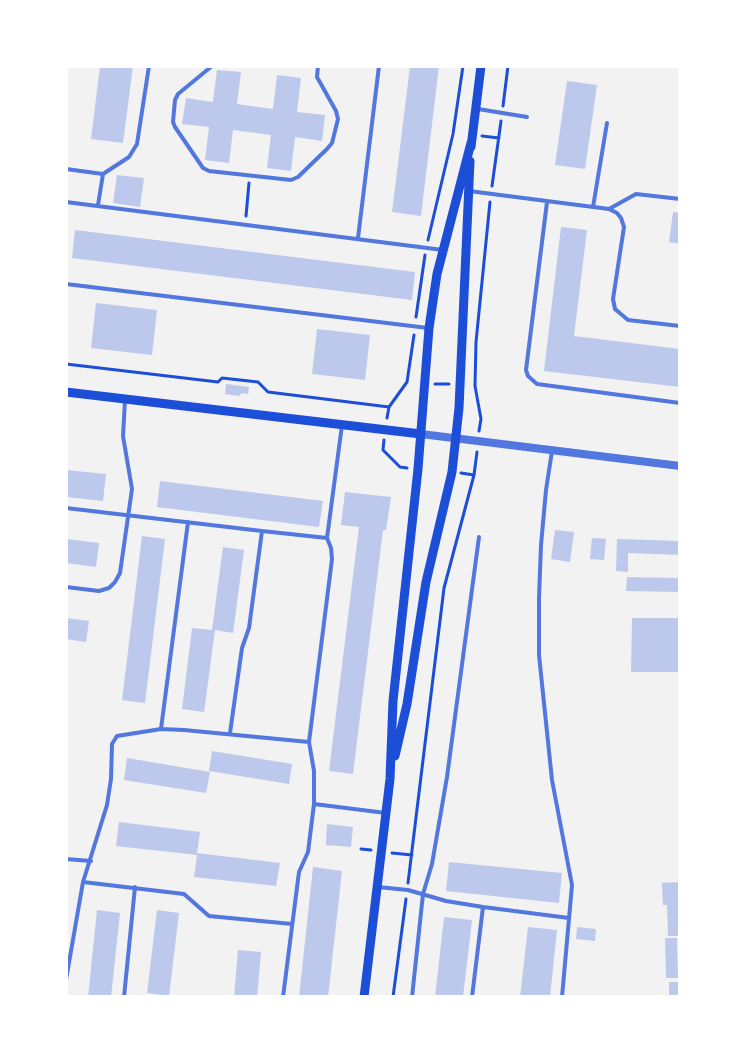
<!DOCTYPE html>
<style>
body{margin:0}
#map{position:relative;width:746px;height:1063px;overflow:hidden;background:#f2f2f2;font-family:"PT Sans Narrow",sans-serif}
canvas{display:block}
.frame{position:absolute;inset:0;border:68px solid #fff;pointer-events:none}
</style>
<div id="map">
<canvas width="746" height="1063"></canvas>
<div class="frame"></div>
</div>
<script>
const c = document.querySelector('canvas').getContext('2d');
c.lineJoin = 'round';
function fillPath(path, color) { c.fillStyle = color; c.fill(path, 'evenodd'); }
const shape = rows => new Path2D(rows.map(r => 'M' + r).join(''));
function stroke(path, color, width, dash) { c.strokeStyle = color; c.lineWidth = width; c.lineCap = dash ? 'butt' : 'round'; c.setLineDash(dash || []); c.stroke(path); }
const building = shape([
 [100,66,133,66,123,143,91,139],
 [410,66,439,66,421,216,392,212],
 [217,70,241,72,237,104,273,109,277,75,301,78,297,112,325,115,322,141,295,137,291,171,267,168,271,135,233,130,229,163,205,160,209,127,182,124,186,98,213,102],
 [567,81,597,85,585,169,555,165],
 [117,175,144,178,140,207,113,203],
 [673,212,680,213,680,244,669,242],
 [561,227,587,230,574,336,680,349,680,387,544,371],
 [75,230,415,272,412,300,72,258],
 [96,303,157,310,152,355,91,348],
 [317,329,370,335,365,380,312,374],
 [226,384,249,387,248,394,241,393,240,396,225,394],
 [66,470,106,474,103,501,66,497],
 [160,481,323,501,319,527,157,507],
 [345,492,391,497,386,530,383,530,353,774,329,771,359,527,341,525],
 [555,530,574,532,570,562,551,559],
 [142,536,165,539,145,703,122,700],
 [592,538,606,539,604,560,590,559],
 [66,539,99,543,96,567,66,563],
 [617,539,680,541,680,555,628,553,628,572,616,571],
 [223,547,244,550,233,633,215,630,204,712,182,709,192,628,212,630],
 [627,577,680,578,680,592,626,591],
 [66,618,89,621,86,642,66,639],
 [632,618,680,618,680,672,631,672],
 [212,751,292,764,289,784,209,771],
 [127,758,210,772,206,793,124,780],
 [119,822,200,832,197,853,280,863,276,886,194,877,197,855,116,846],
 [327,824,353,827,351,847,326,845],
 [449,862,562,873,559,903,446,891],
 [313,867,342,871,328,997,299,997],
 [680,882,680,936,668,936,667,905,663,905,662,883],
 [97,910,120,913,111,997,88,997],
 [157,910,179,913,169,996,147,993],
 [444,917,472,920,463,997,435,997],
 [528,927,557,930,550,997,520,997],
 [577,927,596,929,595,941,576,939],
 [665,938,677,938,678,978,666,978],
 [238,950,261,952,257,997,234,997],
 [669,982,680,982,680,997,669,997]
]);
const path = shape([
 [503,106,508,66],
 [482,136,499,138],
 [492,186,501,121],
 [246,216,249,183],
 [428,240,453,134,463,66],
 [416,317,425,255],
 [66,364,218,382,222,378,258,382,268,392,389,407],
 [435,384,449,384],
 [387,418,389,407,407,382,414,335],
 [479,431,481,419,475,386,476,342,490,202],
 [384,440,383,450,400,467,407,468],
 [461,473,474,475],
 [361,849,371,850],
 [392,853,412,855],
 [408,883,444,588,474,475,477,452],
 [393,997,406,899]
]);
const service = shape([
 [212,66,178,94,175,100,173,122,175,127,203,168,209,171,291,180,298,177,327,149,332,143,338,119,336,111,317,77,318,66],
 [478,109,527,117],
 [66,169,103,174],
 [469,191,609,209,617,213,621,218,624,227,613,299,615,309,628,320,680,326],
 [66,202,443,250],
 [547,202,526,370,528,376,537,384,680,403],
 [98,205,103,174,129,157,137,144,149,66],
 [593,207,607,123],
 [609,209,636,194,680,199],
 [358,238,379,66],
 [66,284,428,328],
 [552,451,546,490,541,545,539,598,539,655,552,780,572,885,562,997],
 [66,508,262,531],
 [66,587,99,591,109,588,115,582,120,573,132,489,123,436,125,400],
 [161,729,188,522],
 [230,733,242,648,249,628,262,531,327,538],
 [314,804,314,771,309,742,332,559,331,548,327,538,342,425],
 [66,859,91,861],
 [83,882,184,894,209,916,292,924],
 [378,887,408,890,446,901,483,907,569,918],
 [66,980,83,882,107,805,111,779,112,744,117,736,161,729,184,730,309,742],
 [124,997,135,887],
 [283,997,299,872,308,852,314,804,386,813],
 [412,997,423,894,432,864,447,777,479,537],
 [472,997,483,907]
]);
const tertiary = shape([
 [421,434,680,466]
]);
const secondary = shape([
 [471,147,481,66],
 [66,392,421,434],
 [395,756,407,704,426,582,452,472,459,408,470,161],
 [364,997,390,779,393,701,418,469,429,328,437,274,471,143]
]);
fillPath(building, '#bdc9ec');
stroke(path, '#1d4ed8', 3);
stroke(service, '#5277de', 4);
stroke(tertiary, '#5277de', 8);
stroke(secondary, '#1d4ed8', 9);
</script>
